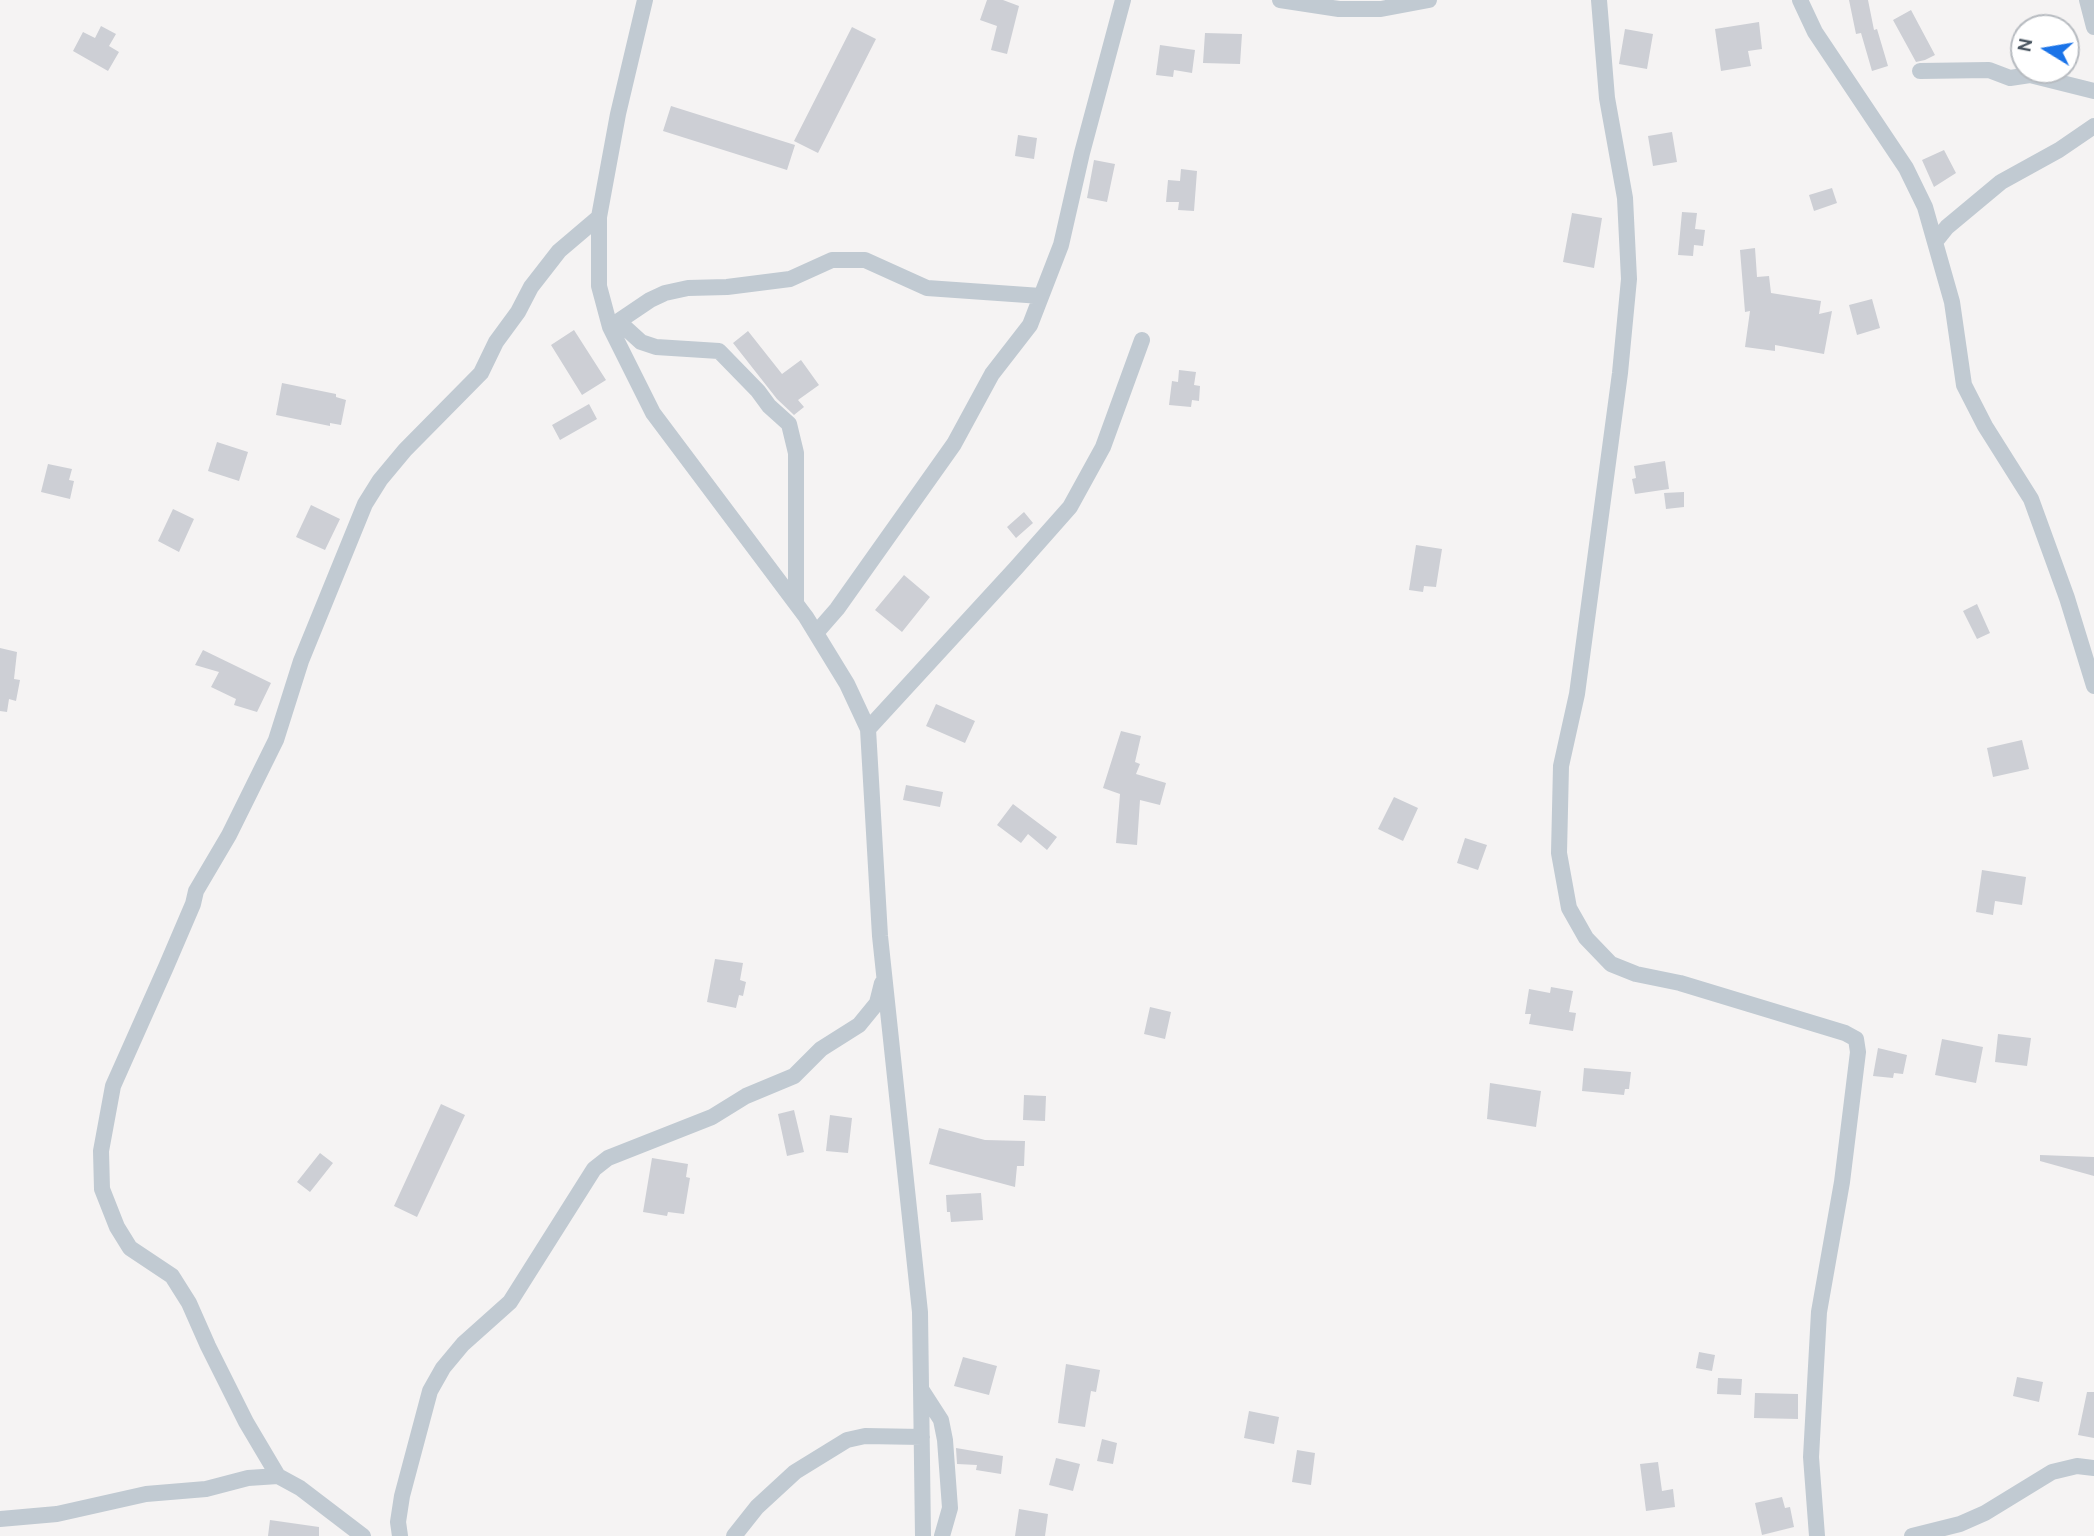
<!DOCTYPE html>
<style>
body{margin:0}
#map{position:relative;width:2094px;height:1536px;overflow:hidden;background:#f5f3f3;font-family:Overpass,sans-serif}
canvas{display:block}
.north{position:absolute;left:2010px;top:14px;width:70px;height:70px;box-sizing:border-box;background:#fff;border:2px solid #b7bbc0;border-radius:50%;rotate:281deg;font-size:19px;font-weight:700;line-height:28px;text-align:center;color:#4a5661}
.north::after{content:'';display:block;margin:auto;width:24px;height:32px;background:#1a73e8;clip-path:polygon(50% 0,100% 100%,50% 72%,0 100%)}
</style>
<div id="map">
<canvas width="2094" height="1536"></canvas>
<div class="north">N</div>
</div>
<script>
const c = document.querySelector('canvas').getContext('2d');
c.lineJoin = 'round';
function fillPath(path, color) { c.fillStyle = color; c.fill(path, 'evenodd'); }
const shape = rows => new Path2D(rows.map(r => 'M' + r).join(''));
function stroke(path, color, width, dash) { c.strokeStyle = color; c.lineWidth = width; c.lineCap = dash ? 'butt' : 'round'; c.setLineDash(dash || []); c.stroke(path); }
const building = shape([
 [987,0,1003,0,1019,6,1007,54,991,50,997,26,980,20],
 [1849,0,1868,0,1874,30,1877,29,1888,66,1872,71,1861,33,1856,34],
 [1911,10,1935,55,1925,60,1916,62,1893,20],
 [1759,22,1762,49,1748,51,1751,66,1721,71,1715,29],
 [101,26,116,34,109,46,119,52,108,71,73,51,83,32,95,38],
 [852,27,876,39,818,153,794,141],
 [1625,29,1653,34,1647,69,1619,64],
 [1205,33,1242,34,1240,64,1203,63],
 [1160,45,1195,50,1192,73,1174,70,1173,77,1156,75],
 [671,106,795,145,787,170,663,131],
 [1672,132,1677,162,1653,166,1648,136],
 [1018,135,1037,138,1034,159,1015,156],
 [1944,150,1956,173,1934,187,1922,160],
 [1094,160,1115,164,1107,202,1087,198],
 [1181,169,1197,171,1194,211,1178,210,1179,202,1166,202,1168,180,1180,181],
 [1832,188,1837,203,1814,211,1809,195],
 [1682,212,1697,213,1695,229,1705,230,1703,246,1694,245,1693,256,1678,255],
 [1572,213,1602,218,1594,268,1563,262],
 [1755,248,1757,277,1769,276,1771,293,1821,301,1819,314,1832,311,1824,354,1775,345,1775,351,1745,347,1750,311,1745,312,1740,250],
 [1872,299,1880,328,1857,335,1849,305],
 [574,330,606,380,582,395,551,345],
 [748,331,782,374,801,360,819,385,798,400,804,407,794,415,777,399,733,343],
 [1179,370,1196,372,1194,385,1200,386,1199,401,1192,400,1191,407,1169,405,1172,381,1178,382],
 [282,383,336,394,336,397,346,400,341,425,330,423,330,426,276,415],
 [589,404,597,419,560,440,552,425],
 [217,442,248,452,239,481,208,471],
 [1665,461,1669,489,1635,494,1632,479,1636,478,1634,466],
 [48,464,72,469,69,480,74,481,70,499,41,492],
 [1684,492,1684,507,1666,509,1664,493],
 [311,505,340,519,325,550,296,537],
 [173,509,194,519,179,552,158,541],
 [1024,512,1033,523,1016,538,1007,527],
 [1416,545,1442,549,1436,587,1424,586,1423,592,1409,590],
 [904,575,930,597,902,632,875,610],
 [1977,604,1990,633,1977,639,1963,611],
 [0,648,17,652,14,679,20,680,16,701,9,699,7,712,0,711],
 [203,650,271,683,257,712,234,705,236,699,211,687,219,672,195,665],
 [936,704,975,721,965,743,926,726],
 [1121,731,1141,736,1135,762,1140,764,1136,774,1166,783,1160,805,1140,800,1137,845,1116,843,1120,794,1103,788],
 [2022,740,2029,769,1993,777,1987,748],
 [906,785,943,792,940,807,903,800],
 [1394,797,1418,808,1403,841,1378,829],
 [1013,804,1057,837,1047,850,1028,834,1021,843,997,825],
 [1465,838,1487,845,1478,870,1457,863],
 [1982,870,2026,877,2022,905,1995,901,1993,915,1976,912],
 [715,959,743,963,740,980,746,982,743,996,739,995,736,1008,707,1002],
 [1551,987,1573,991,1569,1012,1576,1013,1573,1031,1529,1024,1531,1014,1525,1014,1529,989,1550,993],
 [1150,1007,1171,1012,1165,1039,1144,1034],
 [1998,1034,2031,1038,2027,1066,1995,1062],
 [1942,1039,1983,1047,1976,1083,1935,1075],
 [1878,1048,1907,1055,1903,1074,1894,1073,1893,1078,1873,1076],
 [1584,1068,1631,1072,1629,1089,1625,1089,1624,1095,1582,1091],
 [1490,1083,1541,1091,1536,1127,1487,1119],
 [1024,1095,1046,1096,1045,1121,1023,1120],
 [441,1104,465,1115,417,1217,394,1206],
 [794,1110,804,1152,787,1156,778,1114],
 [830,1115,852,1118,848,1153,826,1151],
 [939,1128,985,1140,1025,1141,1024,1166,1017,1166,1015,1187,929,1164],
 [320,1153,333,1163,310,1192,297,1182],
 [2040,1155,2094,1157,2094,1176,2040,1161],
 [652,1158,688,1164,686,1177,690,1178,684,1214,668,1212,667,1216,643,1212],
 [981,1193,983,1220,951,1222,950,1212,947,1212,946,1195],
 [1699,1352,1715,1355,1712,1371,1696,1368],
 [963,1357,997,1366,989,1395,954,1386],
 [1066,1364,1100,1370,1096,1392,1091,1391,1085,1427,1058,1423],
 [2017,1377,2043,1382,2039,1402,2013,1396],
 [1718,1378,1742,1379,1741,1395,1717,1394],
 [2087,1392,2094,1392,2094,1438,2078,1435],
 [1755,1393,1798,1394,1798,1419,1754,1418],
 [1249,1411,1279,1417,1274,1444,1244,1438],
 [1102,1439,1117,1443,1113,1464,1097,1461],
 [956,1448,1003,1456,1001,1474,976,1470,977,1465,957,1464],
 [1297,1450,1315,1453,1311,1485,1292,1482],
 [1056,1458,1080,1464,1073,1491,1049,1485],
 [1658,1462,1662,1491,1673,1489,1675,1507,1646,1511,1640,1464],
 [1782,1497,1785,1508,1790,1507,1794,1527,1762,1535,1755,1503],
 [1019,1509,1048,1514,1045,1536,1015,1536],
 [270,1520,319,1527,319,1536,268,1536]
]);
const street = shape([
 [645,0,618,114,599,217,599,286,610,327,653,413,806,617,847,684,868,729,880,936,920,1312,923,1536],
 [1280,0,1339,9,1381,9,1429,0],
 [1599,0,1607,98,1625,198,1629,279,1620,373,1577,694,1561,766,1559,853,1569,908,1586,938,1611,964,1636,974,1680,983,1845,1033,1856,1039,1858,1052,1842,1182,1819,1312,1811,1457,1817,1536],
 [1800,0,1815,32,1906,168,1925,207,1952,302,1964,385,1985,426,2031,499,2067,598,2094,686],
 [2087,0,2094,27],
 [1920,71,1989,70,2010,78,2030,75,2094,91],
 [1935,242,1947,227,2001,182,2059,150,2094,126],
 [619,322,641,342,656,347,719,351,758,391,769,406,789,424,796,453,796,603],
 [610,327,650,300,665,293,688,288,727,287,790,279,832,260,865,260,927,288,1041,296],
 [816,633,837,609,954,444,992,374,1030,325,1061,245,1082,153,1123,0],
 [868,729,1016,568,1070,507,1103,447,1142,340],
 [921,1389,941,1420,945,1440,950,1508,942,1536],
 [278,1476,246,1422,208,1346,189,1303,172,1276,130,1248,117,1227,102,1189,101,1151,113,1086,166,967,193,904,196,891,229,835,276,740,301,661,365,504,380,480,405,450,481,373,496,342,518,312,531,287,559,251,599,217],
 [0,1519,57,1514,146,1494,206,1489,248,1478,278,1476,300,1488,363,1536],
 [400,1536,398,1522,402,1496,430,1391,443,1368,463,1344,510,1302,594,1169,608,1158,712,1117,746,1096,794,1076,821,1049,859,1025,877,1003,882,983],
 [734,1536,757,1507,795,1472,847,1440,865,1436,922,1437],
 [1912,1536,1960,1524,1985,1513,2052,1472,2077,1466,2094,1468]
]);
fillPath(building, '#cdcfd5');
stroke(street, '#c1cad2', 16);
</script>
